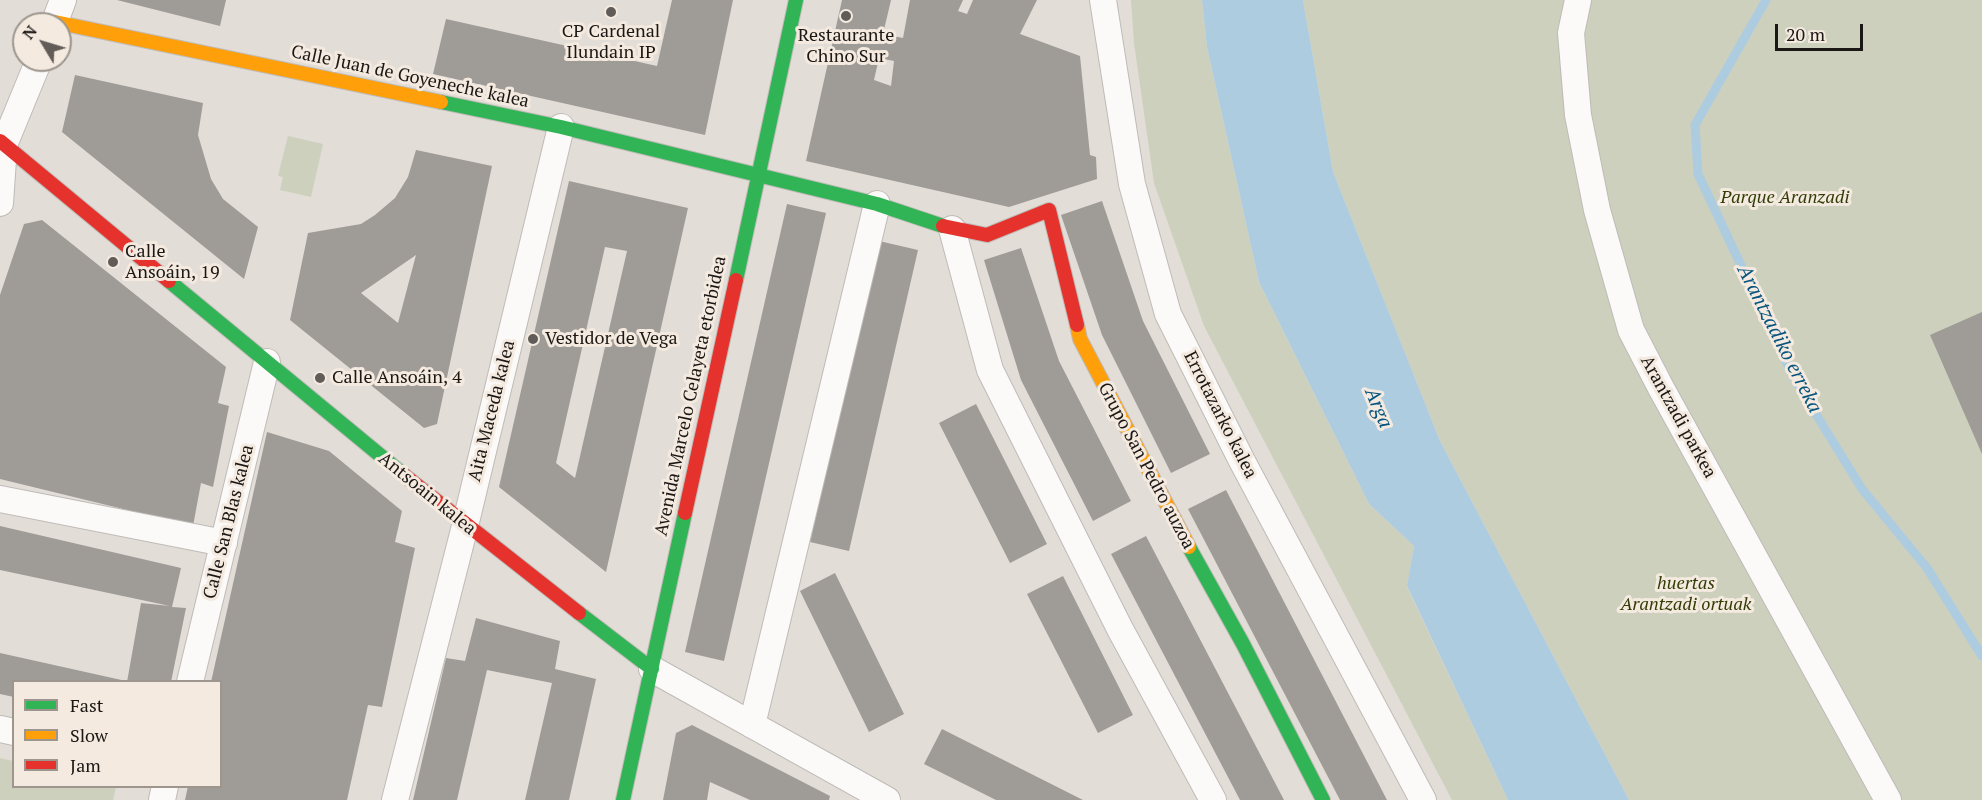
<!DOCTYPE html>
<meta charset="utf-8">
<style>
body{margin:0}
#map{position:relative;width:1982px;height:800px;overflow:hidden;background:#e2ddd7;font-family:"PT Serif",serif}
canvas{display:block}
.legend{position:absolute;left:12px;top:680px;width:210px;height:108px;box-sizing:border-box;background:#f4eae0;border:2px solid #9d968e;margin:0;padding:8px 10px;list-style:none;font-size:18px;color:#1b1714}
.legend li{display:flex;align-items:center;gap:12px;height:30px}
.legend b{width:30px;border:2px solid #9d968e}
.north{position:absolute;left:12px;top:12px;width:60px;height:60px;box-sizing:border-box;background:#f4eae0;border:2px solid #9d968e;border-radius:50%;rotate:308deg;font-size:16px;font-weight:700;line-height:24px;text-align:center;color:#1b1714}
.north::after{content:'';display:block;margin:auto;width:21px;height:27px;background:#615c58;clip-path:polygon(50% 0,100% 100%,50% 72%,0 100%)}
.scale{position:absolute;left:1775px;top:24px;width:88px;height:27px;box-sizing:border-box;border:3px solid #1b1714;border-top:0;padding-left:8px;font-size:18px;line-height:21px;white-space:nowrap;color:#1b1714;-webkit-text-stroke:4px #f4eae0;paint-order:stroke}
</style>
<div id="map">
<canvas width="1982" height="800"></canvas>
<ul class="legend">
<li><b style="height:8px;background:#30b455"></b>Fast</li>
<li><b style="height:8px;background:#ff9f0a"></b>Slow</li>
<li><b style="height:8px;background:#e5322d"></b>Jam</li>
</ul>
<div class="north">N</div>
<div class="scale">20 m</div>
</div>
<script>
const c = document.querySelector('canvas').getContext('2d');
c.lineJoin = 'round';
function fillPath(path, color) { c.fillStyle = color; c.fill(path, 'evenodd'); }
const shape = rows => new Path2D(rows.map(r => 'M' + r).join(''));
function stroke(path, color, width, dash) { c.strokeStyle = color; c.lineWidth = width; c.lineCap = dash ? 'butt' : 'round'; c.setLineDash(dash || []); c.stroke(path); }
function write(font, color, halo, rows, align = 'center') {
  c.font = font + ' "PT Serif",serif'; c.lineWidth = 6; c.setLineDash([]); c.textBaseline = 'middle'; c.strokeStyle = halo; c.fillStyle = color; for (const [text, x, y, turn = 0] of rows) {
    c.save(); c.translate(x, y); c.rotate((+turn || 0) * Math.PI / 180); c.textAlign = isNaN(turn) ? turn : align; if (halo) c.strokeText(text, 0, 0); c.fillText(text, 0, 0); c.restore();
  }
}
const green = shape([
 [1131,0,1202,0,1207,47,1259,282,1369,504,1414,546,1407,587,1508,800,1452,800,1204,326,1154,183,1134,43],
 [1303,0,1982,0,1982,800,1629,800,1440,441,1333,172],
 [288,136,323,144,311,197,280,190,283,177,278,176],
 [0,758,13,761,14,786,116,787,113,800,0,800]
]);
const water = shape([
 [1202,0,1303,0,1333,172,1440,441,1629,800,1508,800,1407,586,1414,546,1369,504,1259,282,1207,47]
]);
const stream = shape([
 [1766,0,1695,125,1698,174,1795,380,1862,489,1927,568,1982,656]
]);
const building = shape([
 [117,0,226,0,220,26],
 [672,0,733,0,705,135,433,74,446,19,657,66],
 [842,0,891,0,883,34,903,38,910,0,963,0,958,11,967,14,973,0,1037,0,1020,34,1080,56,1090,155,1096,157,1097,179,1009,207,806,161],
 [879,58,894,61,891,86,874,80],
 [75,75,203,103,198,135,211,179,223,199,258,227,244,279,62,132],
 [416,150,492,166,437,424,424,428,290,320,308,233,361,224,375,215,395,198,408,177],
 [416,255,398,323,361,293],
 [569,181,688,208,606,572,499,487],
 [605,247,627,251,575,478,556,463],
 [1102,201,1143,321,1210,454,1171,473,1102,335,1061,215],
 [787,204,826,213,724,661,685,652],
 [42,220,226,367,218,403,229,406,213,487,201,483,193,526,0,479,0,295,24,224],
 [879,241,918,250,849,551,810,542],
 [1021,248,1059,361,1131,501,1093,521,1021,380,984,260],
 [1982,312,1982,454,1930,335],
 [976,404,1047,544,1010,563,939,423],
 [267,432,329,451,402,511,395,542,415,548,382,707,368,705,347,800,185,800,188,786,220,786,220,682,211,682],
 [1226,490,1387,800,1340,800,1188,509],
 [0,526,181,568,172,607,186,608,171,682,127,682,141,603,170,606,0,570],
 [1146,536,1284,800,1240,800,1111,554],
 [835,573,904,714,869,732,800,591],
 [1063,576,1133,715,1098,733,1027,594],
 [476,618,560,641,555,669,596,679,569,800,525,800,552,683,487,670,457,800,413,800,446,658,465,661],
 [0,653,126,681,126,682,14,682,14,697,0,694],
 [692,725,830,796,829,800,750,800,710,782,707,800,663,800,676,733],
 [942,729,1083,800,996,800,924,764]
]);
const street = shape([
 [1103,0,1132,184,1168,314,1242,461,1423,800],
 [1578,0,1571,33,1578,115,1597,210,1631,330,1661,388,1888,800],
 [54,24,63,0],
 [0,203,4,145,39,60],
 [952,229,990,370,1120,629,1213,800],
 [0,499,224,543],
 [652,669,887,800],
 [190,682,267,362],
 [752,725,877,204],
 [0,729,14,732],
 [162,800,165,786],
 [395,800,465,526,561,127]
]);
const fast = shape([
 [441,102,561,127,877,204,943,226],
 [736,280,796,0],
 [169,281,404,475],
 [1189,547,1243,644,1323,800],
 [579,613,652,669],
 [623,800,685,513]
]);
const slow = shape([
 [55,22,441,102],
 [1077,325,1080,339,1189,547]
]);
const jam = shape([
 [0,141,169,281],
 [943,226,987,235,1049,210,1077,325],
 [404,475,579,613],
 [685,513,736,280]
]);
const markers = [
 [611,12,6,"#615c58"],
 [846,16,6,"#615c58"],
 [113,262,6,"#615c58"],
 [533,339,6,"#615c58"],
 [320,378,6,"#615c58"]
];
const poiNames = [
 ["CP Cardenal",611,32,"center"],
 ["Ilundain IP",611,53,"center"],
 ["Restaurante",846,36,"center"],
 ["Chino Sur",846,57,"center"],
 ["Calle",125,252],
 ["Ansoáin, 19",125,273],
 ["Vestidor de Vega",545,339],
 ["Calle Ansoáin, 4",332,378]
];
const streetNames = [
 ["Calle Juan de Goyeneche kalea",410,77,12],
 ["Avenida Marcelo Celayeta etorbidea",691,396,-78],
 ["Aita Maceda kalea",492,411,-76],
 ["Errotazarko kalea",1220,415,63],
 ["Arantzadi parkea",1678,417,61],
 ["Grupo San Pedro auzoa",1146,466,62],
 ["Antsoain kalea",427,494,39],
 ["Calle San Blas kalea",229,522,-76]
];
const parkNames = [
 ["Parque Aranzadi",1785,198],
 ["huertas",1686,584],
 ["Arantzadi ortuak",1686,605]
];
const waterNames = [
 ["Arantzadiko erreka",1779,339,63],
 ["Arga",1378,408,67]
];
fillPath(green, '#cdd0bd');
fillPath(water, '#aecce0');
stroke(stream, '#aecce0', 9);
fillPath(building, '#9f9b97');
stroke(street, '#bfbbb7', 28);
stroke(fast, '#bfbbb7', 16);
stroke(slow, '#bfbbb7', 16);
stroke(jam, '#bfbbb7', 16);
stroke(street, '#fbfaf9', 26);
stroke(fast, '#30b455', 14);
stroke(slow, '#ff9f0a', 14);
stroke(jam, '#e5322d', 14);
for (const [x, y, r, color] of markers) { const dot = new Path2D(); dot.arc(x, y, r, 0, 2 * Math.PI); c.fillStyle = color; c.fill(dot); stroke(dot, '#f4eae0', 2); }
write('18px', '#1b1714', '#f4eae0', poiNames, 'left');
write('18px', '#1b1714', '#f4eae0', streetNames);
write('italic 18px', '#313d05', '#f4eae0', parkNames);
write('italic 20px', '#07557e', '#f4eae0', waterNames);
</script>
